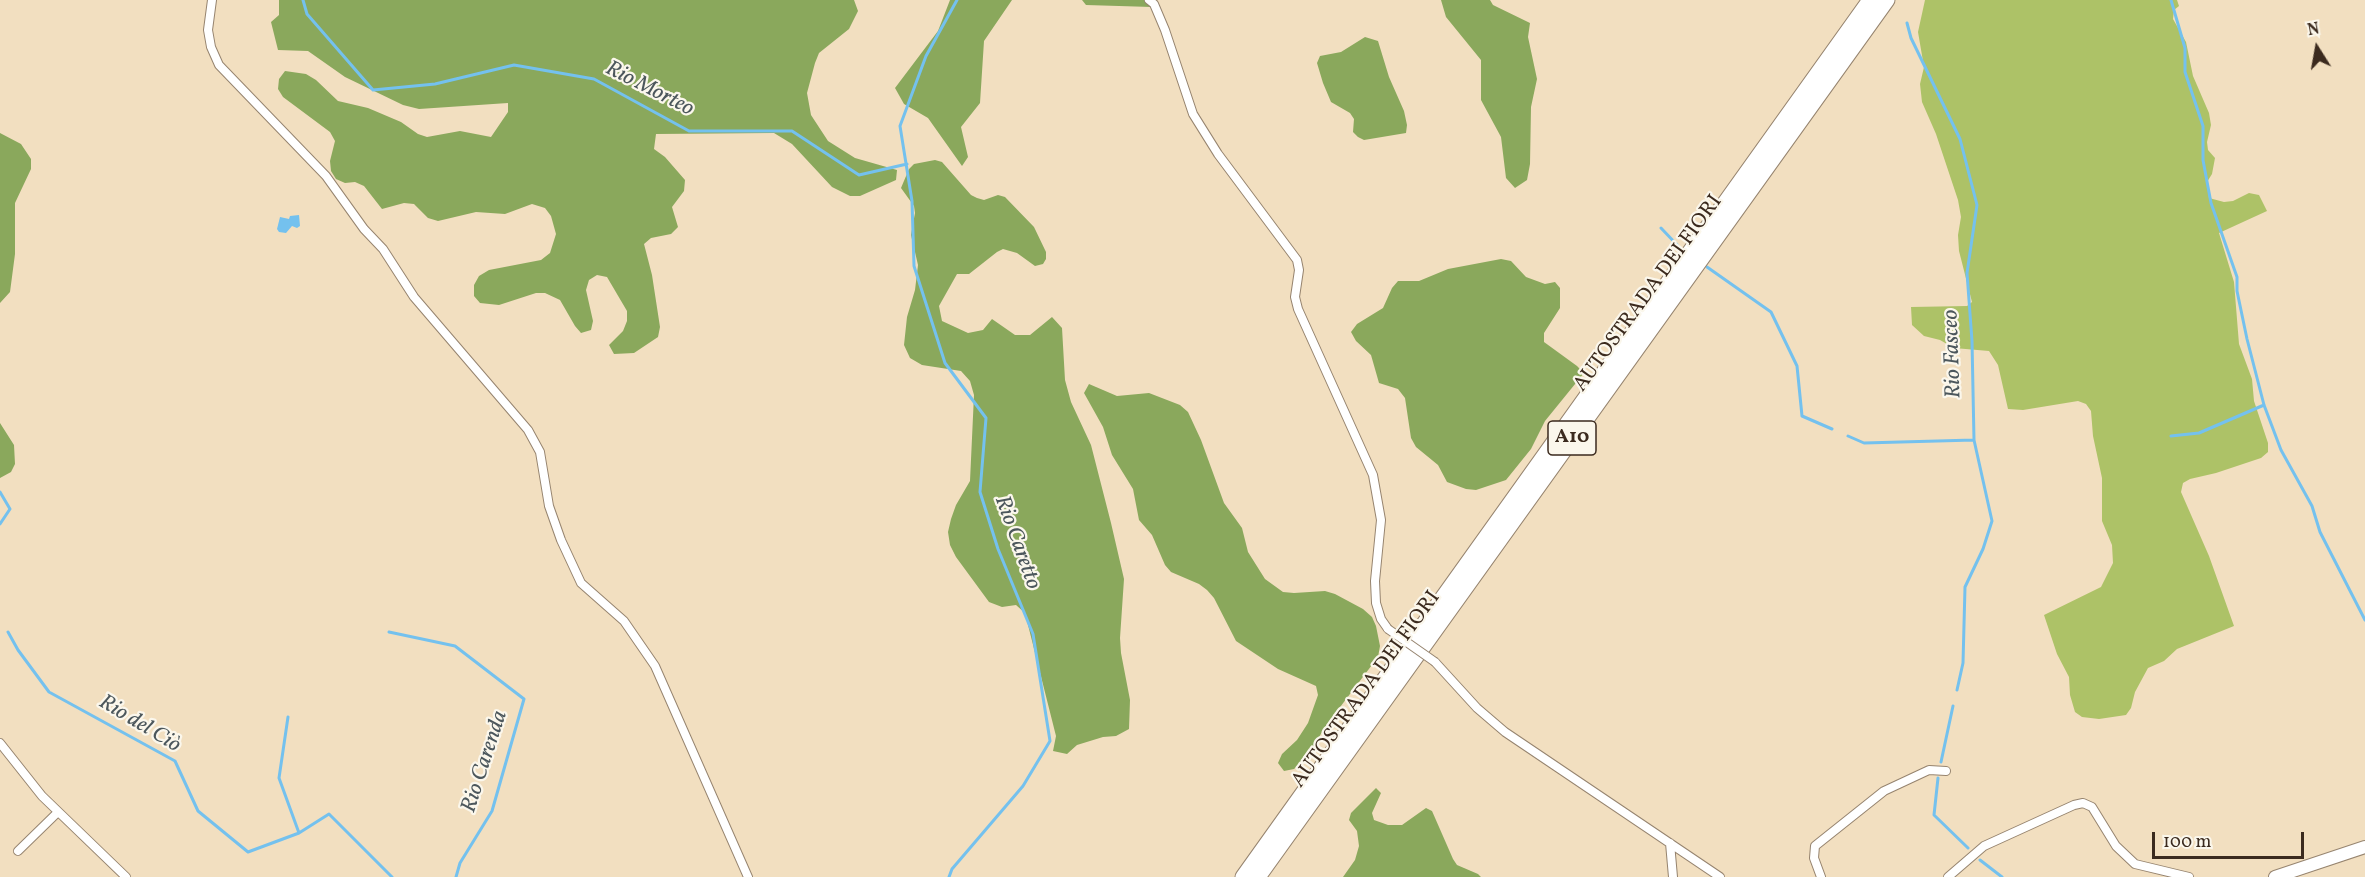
<!DOCTYPE html>
<meta charset="utf-8">
<style>
body{margin:0}
#map{position:relative;width:2365px;height:877px;overflow:hidden;background:#f2dfc0;font-family:Vollkorn,serif}
canvas{display:block}
.north{position:absolute;left:2287px;top:18px;width:60px;height:60px;-webkit-text-stroke:4px #fbf7ec;paint-order:stroke;rotate:349deg;font-size:16px;font-weight:700;line-height:24px;text-align:center;color:#3b2a1e}
.north::after{content:'';display:block;margin:auto;width:21px;height:27px;background:#3b2a1e;clip-path:polygon(50% 0,100% 100%,50% 72%,0 100%)}
.scale{position:absolute;left:2152px;top:832px;width:152px;height:27px;box-sizing:border-box;border:3px solid #3b2a1e;border-top:0;padding-left:8px;font-size:18px;line-height:21px;white-space:nowrap;color:#3b2a1e;-webkit-text-stroke:4px #fbf7ec;paint-order:stroke}
</style>
<div id="map">
<canvas width="2365" height="877"></canvas>
<div class="north">N</div>
<div class="scale">100 m</div>
</div>
<script>
const c = document.querySelector('canvas').getContext('2d');
c.lineJoin = 'round';
function fillPath(path, color) { c.fillStyle = color; c.fill(path, 'evenodd'); }
const shape = rows => new Path2D(rows.map(r => 'M' + r).join(''));
function stroke(path, color, width, dash) { c.strokeStyle = color; c.lineWidth = width; c.lineCap = dash ? 'butt' : 'round'; c.setLineDash(dash || []); c.stroke(path); }
function write(font, color, halo, rows, align = 'center') {
  c.font = font + ' Vollkorn,serif'; c.lineWidth = 4.5; c.setLineDash([]); c.textBaseline = 'middle'; c.strokeStyle = halo; c.fillStyle = color; for (const [text, x, y, turn = 0] of rows) {
    c.save(); c.translate(x, y); c.rotate((+turn || 0) * Math.PI / 180); c.textAlign = isNaN(turn) ? turn : align; if (halo) c.strokeText(text, 0, 0); c.fillText(text, 0, 0); c.restore();
  }
}
const green = shape([
 [1925,0,2177,0,2179,6,2174,10,2173,19,2186,42,2193,76,2209,113,2211,125,2207,142,2208,150,2215,158,2212,174,2207,182,2209,198,2224,202,2233,201,2249,193,2259,195,2267,211,2219,233,2234,282,2239,344,2252,379,2254,401,2268,443,2268,452,2261,458,2216,473,2190,479,2183,483,2181,492,2209,556,2234,626,2177,649,2164,661,2148,668,2135,692,2131,708,2126,715,2099,719,2082,717,2075,712,2070,695,2069,677,2057,654,2044,615,2101,587,2113,563,2112,545,2102,521,2102,478,2093,436,2091,411,2086,404,2078,401,2023,410,2008,409,1998,365,1989,351,1954,348,1940,340,1924,336,1912,325,1911,307,1967,306,1972,302,1959,251,1958,235,1961,217,1958,200,1936,134,1922,102,1920,84,1924,67,1918,32]
]);
const forest = shape([
 [279,0,854,0,858,11,849,29,819,53,815,63,807,93,811,115,828,141,855,158,897,170,896,180,860,196,850,196,832,187,792,144,774,133,656,134,654,149,665,157,685,180,684,191,672,207,678,227,671,234,651,238,644,244,652,275,660,327,658,337,634,353,614,354,609,345,623,331,627,321,627,311,607,277,597,275,589,280,586,290,593,321,591,330,581,333,575,326,560,300,545,293,536,293,499,305,480,303,474,296,474,285,479,276,489,270,541,260,550,253,556,234,551,216,545,208,532,204,505,214,476,212,438,221,428,218,414,204,404,203,382,209,364,186,355,182,345,183,336,179,331,171,330,161,335,141,330,132,283,97,278,89,279,79,285,71,306,74,316,80,338,101,368,108,401,122,418,134,427,137,460,131,491,137,508,112,508,103,419,109,403,105,345,77,308,51,278,50,271,22,279,15],
 [950,0,1012,0,984,41,980,103,961,127,968,157,962,166,928,118,904,104,895,88,938,31],
 [1082,0,1144,0,1152,7,1086,5],
 [1441,0,1490,0,1493,5,1530,23,1528,37,1537,79,1531,107,1530,164,1527,180,1515,188,1506,178,1501,137,1481,100,1481,60,1446,17],
 [1365,37,1378,41,1389,77,1404,111,1407,125,1406,133,1364,140,1358,137,1353,132,1354,119,1350,113,1331,102,1323,83,1317,63,1320,56,1341,52],
 [0,133,21,144,31,159,31,169,15,203,15,254,10,292,0,303],
 [935,160,942,162,971,195,977,198,984,200,998,195,1005,197,1034,227,1046,252,1046,259,1043,264,1035,266,1017,253,1003,249,997,252,969,274,957,274,939,306,942,321,968,333,983,330,992,319,1015,335,1030,335,1052,317,1062,328,1065,380,1071,402,1091,445,1111,523,1124,579,1120,638,1121,653,1130,700,1129,729,1116,736,1103,737,1077,745,1067,754,1053,751,1056,736,1025,613,1016,605,1002,607,989,602,956,557,950,545,948,532,951,519,956,505,970,481,974,395,970,381,961,371,922,365,910,358,904,345,907,317,915,290,918,265,911,235,915,213,914,206,901,188,909,169,914,164],
 [1501,259,1511,261,1526,277,1545,284,1555,282,1560,288,1560,308,1544,333,1544,342,1577,366,1584,373,1545,421,1531,449,1506,480,1476,490,1466,489,1447,482,1438,465,1416,447,1411,438,1405,398,1398,389,1379,383,1371,355,1356,341,1351,332,1357,324,1383,308,1392,288,1398,281,1419,281,1448,269],
 [1089,384,1117,396,1149,393,1180,405,1188,412,1201,440,1224,503,1242,528,1248,552,1265,579,1283,592,1294,593,1325,591,1335,594,1363,609,1372,617,1376,626,1380,646,1378,657,1325,727,1309,754,1294,769,1284,771,1278,763,1282,754,1297,740,1308,723,1318,695,1316,686,1278,669,1236,641,1214,598,1207,590,1199,584,1171,572,1165,565,1152,535,1139,520,1133,489,1112,455,1103,427,1084,393],
 [0,423,14,445,15,464,11,472,0,478],
 [1376,788,1381,793,1372,813,1374,820,1388,825,1402,825,1426,808,1432,811,1453,859,1457,865,1478,874,1481,877,1343,877,1355,860,1359,846,1357,831,1349,820,1351,813]
]);
const water = shape([
 [299,215,300,226,297,228,292,226,286,233,279,232,277,229,280,217,289,219,290,216]
]);
const stream = shape([
 [303,0,307,14,373,90,435,84,514,65,594,79,689,131,792,131,859,175,907,164],
 [2171,0,2185,48,2185,72,2203,126,2203,160,2211,203,2237,277,2237,291,2247,339,2264,405,2281,450,2312,506,2320,532,2365,620],
 [1907,23,1911,38,1960,139,1977,205,1967,273,1972,341,1974,440,1992,521,1983,549,1965,587,1963,663,1957,690],
 [1661,228,1680,248],
 [1707,267,1771,312,1797,366,1802,416,1832,429],
 [1848,436,1864,443,1974,440],
 [2171,436,2199,433,2264,405],
 [0,492,10,509,0,524],
 [8,632,18,650,49,692,175,761,198,811,248,852,299,833,329,814,392,877],
 [389,632,455,646,524,699,492,811,460,863,456,877],
 [288,717,279,778,299,833],
 [1941,762,1953,706],
 [1938,778,1934,815,1968,848],
 [1980,860,2002,877],
 [949,877,952,869,1023,786,1050,741,1033,634,998,549,980,492,986,418,945,363,914,266,912,201,900,126,926,56,957,0]
]);
const minor = shape([
 [212,0,208,30,211,47,219,65,326,176,364,229,383,249,414,297,528,430,540,452,549,506,561,540,581,583,624,621,655,666,748,877],
 [1149,0,1154,4,1165,30,1193,114,1218,154,1297,260,1299,270,1295,297,1298,309,1373,475,1381,520,1375,581,1376,603,1381,619,1388,629],
 [1435,662,1477,708,1505,732,1720,877],
 [0,743,42,796,126,877],
 [1670,843,1673,877],
 [18,851,58,812],
 [1821,877,1814,858,1815,846,1884,791,1929,770,1946,771],
 [1948,877,1984,846,2074,805,2083,803,2092,807,2116,846,2135,864,2189,877]
]);
const secondary = shape([
 [2275,877,2365,847]
]);
const motorway = shape([
 [1243,877,1870,0],
 [1258,877,1887,0]
]);
const minorBridge = shape([
 [1388,629,1435,662]
]);
const shields = [
 [1572,438,48]
];
const shieldNames = [
 ["A10",1572,438]
];
const streetNames = [
 ["AUTOSTRADA DEI FIORI",1649,294,-54],
 ["AUTOSTRADA DEI FIORI",1367,690,-54]
];
const waterNames = [
 ["Rio Morteo",649,90,27],
 ["Rio Fasceo",1954,354,-92],
 ["Rio Caretto",1016,543,70],
 ["Rio del Ciò",139,725,31],
 ["Rio Carenda",486,762,-72]
];
fillPath(green, '#adc267');
fillPath(forest, '#8aa85c');
fillPath(water, '#74c1ee');
stroke(stream, '#74c1ee', 3);
stroke(minor, '#96846f', 10);
stroke(secondary, '#96846f', 14);
stroke(motorway, '#96846f', 17);
stroke(minor, '#fff', 8);
stroke(secondary, '#fff', 12);
stroke(motorway, '#fff', 15);
stroke(minorBridge, '#96846f', 10, []);
stroke(minorBridge, '#fff', 8);
for (const [x, y, w] of shields) { const box = new Path2D(); box.roundRect(x - w / 2, y - 17, w, 34, 4.5); c.fillStyle = '#fbf7ec'; c.fill(box); stroke(box, '#3b2a1e', 1.5); }
write('bold 20px', '#3b2a1e', null, shieldNames);
write('21px', '#3b2a1e', '#fbf7ec', streetNames);
write('italic 22px', '#4c575c', '#fbf7ec', waterNames);
</script>
